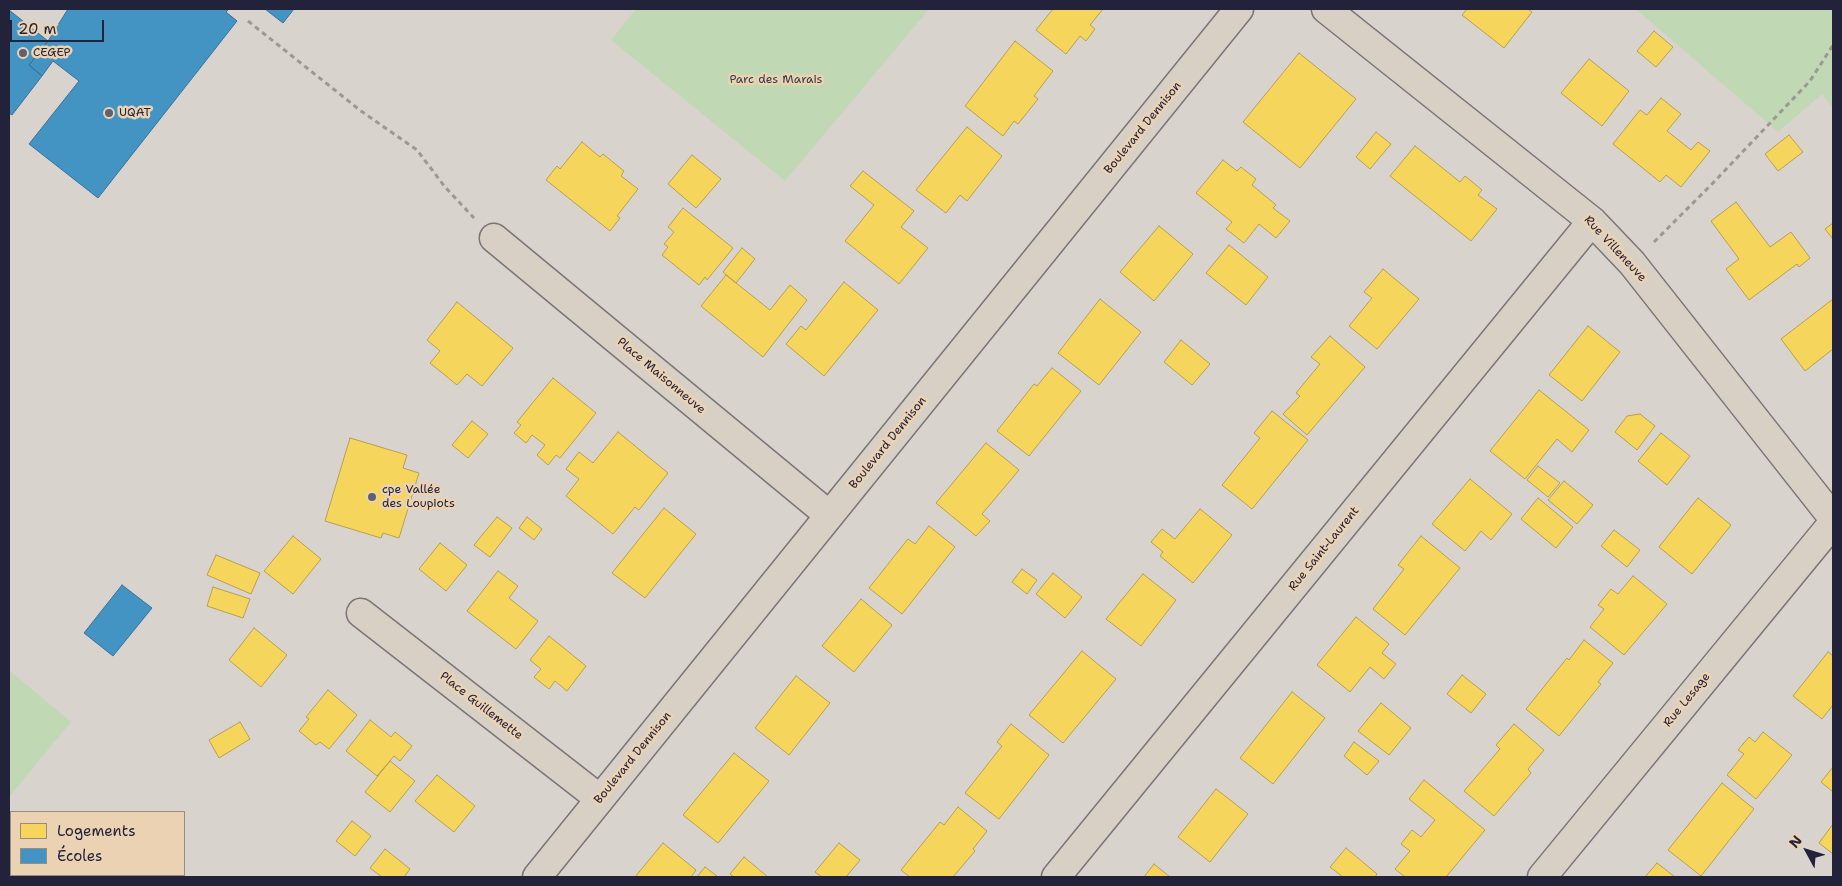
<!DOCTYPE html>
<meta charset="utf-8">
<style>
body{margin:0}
#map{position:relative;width:1842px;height:886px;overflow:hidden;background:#d9d3cd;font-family:"Shantell Sans",sans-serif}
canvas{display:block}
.frame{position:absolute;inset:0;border:10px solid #22223b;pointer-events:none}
.legend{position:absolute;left:10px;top:811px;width:175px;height:65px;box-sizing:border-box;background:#ead2b2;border:1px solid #9a8c82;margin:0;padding:6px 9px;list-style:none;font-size:15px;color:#22223b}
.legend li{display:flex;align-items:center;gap:10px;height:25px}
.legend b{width:25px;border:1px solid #9a8c82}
.north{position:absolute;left:1782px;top:826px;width:50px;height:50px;-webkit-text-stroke:4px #ead2b2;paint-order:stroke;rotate:309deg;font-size:14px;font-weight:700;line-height:20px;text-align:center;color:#22223b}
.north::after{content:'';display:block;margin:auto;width:18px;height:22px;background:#22223b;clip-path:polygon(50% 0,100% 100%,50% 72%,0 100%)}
.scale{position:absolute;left:10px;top:20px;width:94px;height:22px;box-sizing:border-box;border:2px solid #22223b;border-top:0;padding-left:6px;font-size:15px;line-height:18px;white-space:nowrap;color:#22223b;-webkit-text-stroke:4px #ead2b2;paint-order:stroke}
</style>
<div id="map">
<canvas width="1842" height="886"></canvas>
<div class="frame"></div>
<ul class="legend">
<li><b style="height:14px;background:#f6d55c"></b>Logements</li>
<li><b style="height:14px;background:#4393c3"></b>Écoles</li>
</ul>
<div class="north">N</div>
<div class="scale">20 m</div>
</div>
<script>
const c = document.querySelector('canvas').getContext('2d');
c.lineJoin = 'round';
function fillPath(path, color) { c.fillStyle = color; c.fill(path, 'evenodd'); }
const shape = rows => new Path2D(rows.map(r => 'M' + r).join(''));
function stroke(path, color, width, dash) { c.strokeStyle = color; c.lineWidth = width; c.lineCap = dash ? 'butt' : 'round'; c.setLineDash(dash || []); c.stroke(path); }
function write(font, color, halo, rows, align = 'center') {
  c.font = font + ' "Shantell Sans",sans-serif'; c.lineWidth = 5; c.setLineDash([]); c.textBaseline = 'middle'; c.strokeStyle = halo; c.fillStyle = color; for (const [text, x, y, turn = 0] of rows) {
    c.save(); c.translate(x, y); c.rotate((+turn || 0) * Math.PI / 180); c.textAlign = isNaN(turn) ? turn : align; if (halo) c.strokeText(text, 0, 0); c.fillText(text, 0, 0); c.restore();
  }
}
const green = shape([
 [636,9,929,9,785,181,611,40],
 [1636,9,1833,9,1833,108,1822,94,1778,132],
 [9,670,71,722,9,797]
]);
const homes = shape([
 [1053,9,1103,9,1090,25,1095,29,1086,41,1080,36,1066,54,1036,30,1053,9],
 [1467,9,1528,9,1532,12,1504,48,1462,15,1467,9],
 [1654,31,1673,47,1656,67,1637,51,1654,31],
 [1015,41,1053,71,1034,96,1038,99,1018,124,1014,121,1003,136,965,106,1015,41],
 [1299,53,1356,99,1300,168,1243,122,1299,53],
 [1589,59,1629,91,1602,126,1561,93,1589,59],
 [1661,98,1681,114,1667,131,1691,150,1698,142,1710,151,1681,187,1666,175,1660,182,1613,144,1640,110,1647,115,1661,98],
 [967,127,1002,156,967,201,960,195,946,213,916,190,967,127],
 [1376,132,1391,144,1370,169,1356,157,1376,132],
 [1789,135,1803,152,1778,171,1765,154,1789,135],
 [582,142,600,157,603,154,624,171,621,176,638,189,617,216,620,218,610,231,546,180,557,166,560,169,582,142],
 [1415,146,1460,182,1465,176,1482,190,1478,195,1497,209,1471,241,1390,176,1415,146],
 [692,155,721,179,696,208,668,184,692,155],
 [1223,160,1237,171,1241,167,1256,179,1252,185,1276,205,1273,208,1290,221,1276,238,1259,224,1244,243,1226,229,1232,222,1196,193,1223,160],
 [863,171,914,211,901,227,928,248,899,284,845,241,874,205,850,186,863,171],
 [1736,202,1770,247,1791,232,1810,258,1799,267,1797,264,1749,300,1726,269,1739,259,1711,221,1736,202],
 [683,208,733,248,707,280,705,277,699,285,662,255,668,247,664,244,674,232,668,227,683,208],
 [1833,223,1833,239,1825,229,1833,223],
 [1159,226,1193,254,1154,301,1120,272,1159,226],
 [1229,245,1268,277,1246,305,1206,273,1229,245],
 [742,248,755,259,736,283,723,272,742,248],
 [1383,269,1419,299,1377,349,1349,326,1372,298,1364,292,1383,269],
 [726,275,770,310,790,285,807,300,763,357,701,306,726,275],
 [844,282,878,310,824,376,786,344,801,326,806,330,844,282],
 [1100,299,1141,332,1099,385,1058,353,1100,299],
 [1833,299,1833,349,1805,371,1781,339,1833,299],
 [457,302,513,348,482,386,467,374,457,385,430,363,440,351,427,340,457,302],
 [1588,326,1620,352,1582,401,1549,375,1588,326],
 [1330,336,1365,367,1307,435,1283,414,1300,396,1296,393,1320,364,1311,357,1330,336],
 [1181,340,1210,364,1192,385,1164,362,1181,340],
 [1052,368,1081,391,1029,456,997,431,1034,384,1037,386,1052,368],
 [553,378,596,413,560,458,556,455,548,465,537,455,545,445,532,435,526,443,514,433,521,425,517,422,553,378],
 [1539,390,1589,430,1572,452,1557,439,1525,479,1490,451,1539,390],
 [1272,411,1308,440,1252,509,1222,485,1260,438,1254,433,1272,411],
 [1640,414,1655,426,1637,450,1615,432,1627,416,1640,414],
 [472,421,488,434,468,458,452,445,472,421],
 [618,432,668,473,639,510,635,507,613,534,566,496,579,479,566,469,579,452,593,463,618,432],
 [1661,433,1690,456,1667,485,1638,461,1661,433],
 [350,438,407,455,403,468,419,473,399,538,383,533,381,538,325,521,350,438],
 [986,443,1019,470,982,514,990,521,976,536,936,503,986,443],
 [1538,466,1560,483,1548,497,1527,480,1538,466],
 [1470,479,1512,514,1491,540,1481,531,1465,551,1432,524,1470,479],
 [1564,481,1593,505,1577,524,1548,500,1564,481],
 [1538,498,1573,527,1556,548,1521,519,1538,498],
 [1698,498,1731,525,1692,574,1659,547,1698,498],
 [664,508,696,534,645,598,612,573,664,508],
 [1200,509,1232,535,1193,583,1160,556,1163,552,1151,542,1162,529,1175,539,1200,509],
 [497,517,512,528,490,557,474,545,497,517],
 [527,517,542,529,534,540,519,528,527,517],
 [929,526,955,547,902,614,869,588,908,539,915,544,929,526],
 [1614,530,1640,550,1627,567,1601,546,1614,530],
 [293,536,321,559,293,594,264,571,293,536],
 [1421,536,1460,568,1405,635,1373,609,1404,569,1398,565,1421,536],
 [440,543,467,565,446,591,419,569,440,543],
 [216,555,260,573,251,594,207,575,216,555],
 [1022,569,1037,580,1027,594,1012,582,1022,569],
 [498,571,518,586,509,598,538,621,516,649,467,611,498,571],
 [1053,573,1082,597,1065,618,1036,594,1053,573],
 [1143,574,1176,600,1141,646,1106,619,1143,574],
 [1633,576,1667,604,1624,655,1590,627,1604,609,1598,605,1611,589,1618,594,1633,576],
 [213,587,250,599,243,618,207,606,213,587],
 [861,599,892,625,854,672,822,646,861,599],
 [1356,617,1389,644,1382,653,1396,664,1384,679,1370,667,1350,692,1317,665,1356,617],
 [254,628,287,655,261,687,229,660,254,628],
 [549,636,586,666,567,691,555,681,549,689,534,677,541,669,530,660,549,636],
 [1584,640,1613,663,1598,682,1601,684,1559,736,1526,709,1567,658,1569,660,1584,640],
 [1082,651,1116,679,1063,743,1029,715,1082,651],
 [1828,652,1833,656,1833,705,1822,719,1793,696,1828,652],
 [1462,675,1486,694,1471,713,1447,694,1462,675],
 [796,676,830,703,789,755,755,728,796,676],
 [328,690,357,715,329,749,320,742,316,745,299,731,309,719,306,717,328,690],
 [1292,692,1325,718,1273,784,1240,758,1292,692],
 [1381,703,1411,728,1389,755,1358,731,1381,703],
 [370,720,391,737,395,732,412,746,400,761,394,756,377,776,346,751,370,720],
 [240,722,250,739,219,758,209,740,240,722],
 [1011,724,1049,755,999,819,965,793,1002,746,997,742,1011,724],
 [1514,724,1544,750,1528,769,1531,773,1494,816,1464,791,1500,749,1496,745,1514,724],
 [1763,732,1792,755,1756,799,1727,775,1744,754,1738,750,1749,737,1755,742,1763,732],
 [1354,742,1379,761,1367,775,1344,756,1354,742],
 [734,753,769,781,718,843,683,815,734,753],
 [390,761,415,781,390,812,365,792,390,761],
 [1833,767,1833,792,1821,782,1833,767],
 [437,775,475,806,454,832,415,801,437,775],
 [1424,780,1485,830,1446,877,1405,877,1395,869,1410,851,1401,844,1412,830,1421,837,1435,820,1409,799,1424,780],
 [1722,783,1754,809,1701,876,1668,850,1722,783],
 [1216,789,1248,814,1210,862,1178,837,1216,789],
 [958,807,987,831,973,849,975,851,953,877,910,877,901,870,940,822,944,825,958,807],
 [352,821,371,836,355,856,336,841,352,821],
 [1833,824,1833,854,1819,843,1833,824],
 [663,843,696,870,691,877,635,877,663,843],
 [839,843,860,860,846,877,822,877,815,872,839,843],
 [1346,848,1377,874,1375,877,1343,877,1330,867,1346,848],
 [385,849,410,869,404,877,382,877,370,868,385,849],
 [744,857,768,877,734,877,730,874,744,857],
 [1657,863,1675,877,1645,877,1657,863],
 [1154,864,1170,877,1144,877,1154,864],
 [705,867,717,876,716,877,697,877,705,867]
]);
const schools = shape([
 [68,9,229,9,226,12,237,21,98,198,29,144,79,81,53,61,42,76,29,65,48,41,68,9],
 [265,9,294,9,283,23,265,9],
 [9,10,48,41,29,65,42,76,12,115,9,113,9,10],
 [122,585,152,608,113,656,84,633,122,585]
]);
const path = shape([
 [248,21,361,111,417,150,445,187,474,218],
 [1654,242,1712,184,1810,81,1833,45]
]);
const minor = shape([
 [1326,9,1592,221,1632,263,1833,518],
 [494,238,829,515],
 [361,613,600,799],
 [1056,877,1592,221],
 [1542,877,1833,523]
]);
const tertiary = shape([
 [537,877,1239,9]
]);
const markers = [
 [23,53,5,"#62606e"],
 [109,113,5,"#62606e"],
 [372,497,5,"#62606e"]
];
const poiNames = [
 ["CEGEP",33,53],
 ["UQAT",119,113],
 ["cpe Vallée",382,490],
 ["des Loupiots",382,504]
];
const parkNames = [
 ["Parc des Marais",776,80]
];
const streetNames = [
 ["Boulevard Dennison",1143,128,-51],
 ["Rue Villeneuve",1615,249,47],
 ["Place Maisonneuve",661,376,40],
 ["Boulevard Dennison",888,443,-51],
 ["Rue Saint-Laurent",1324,549,-51],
 ["Rue Lesage",1687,700,-51],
 ["Place Guillemette",481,706,38],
 ["Boulevard Dennison",633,758,-51]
];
fillPath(green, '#c0d8b3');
fillPath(homes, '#f6d55c');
stroke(homes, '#b69f52', 1);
fillPath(schools, '#4393c3');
stroke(schools, '#39719a', 1);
stroke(minor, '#797678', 31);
stroke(tertiary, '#797678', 31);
stroke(path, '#9d9894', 3, [5, 4]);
stroke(minor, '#d8d0c5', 28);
stroke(tertiary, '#d8d0c5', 28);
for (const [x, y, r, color] of markers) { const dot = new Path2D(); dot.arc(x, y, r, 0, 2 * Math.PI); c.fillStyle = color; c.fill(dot); stroke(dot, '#ead2b2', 2); }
write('12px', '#22223b', '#ead2b2', poiNames, 'left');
write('12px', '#373e4a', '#ead2b2', parkNames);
write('12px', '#22223b', '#ead2b2', streetNames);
</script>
